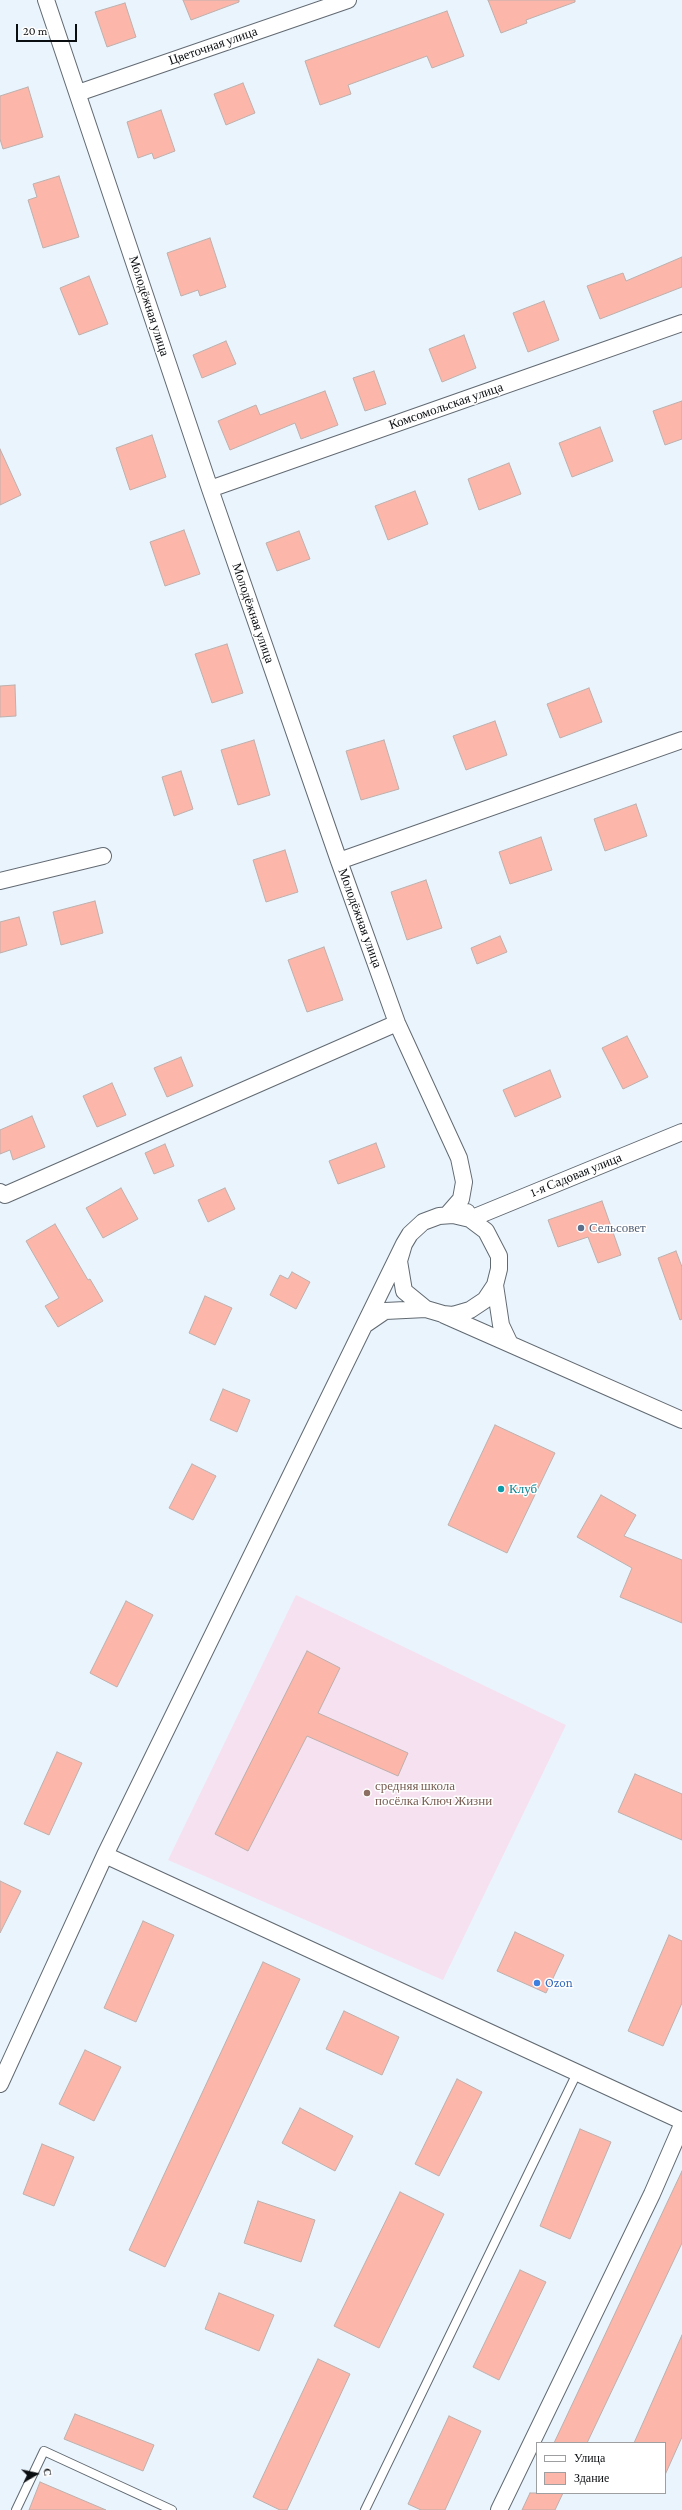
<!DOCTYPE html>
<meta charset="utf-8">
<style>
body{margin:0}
#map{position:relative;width:682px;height:2510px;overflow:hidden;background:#eaf4fd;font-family:"Crimson Pro",serif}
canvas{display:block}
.legend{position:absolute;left:536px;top:2442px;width:130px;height:52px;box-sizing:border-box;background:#fff;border:1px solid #9d9fa0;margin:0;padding:5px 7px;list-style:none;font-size:12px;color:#0b0e11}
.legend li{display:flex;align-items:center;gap:8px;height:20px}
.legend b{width:20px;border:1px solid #9d9fa0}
.north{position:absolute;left:16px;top:2454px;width:40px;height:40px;-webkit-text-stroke:3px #fff;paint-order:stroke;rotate:81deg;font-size:11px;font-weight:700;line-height:16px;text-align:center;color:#0b0e11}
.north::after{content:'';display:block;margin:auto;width:14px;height:18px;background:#0b0e11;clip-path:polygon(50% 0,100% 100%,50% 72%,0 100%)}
.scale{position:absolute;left:16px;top:24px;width:61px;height:18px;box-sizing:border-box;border:2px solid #0b0e11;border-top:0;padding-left:5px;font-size:12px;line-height:14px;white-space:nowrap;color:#0b0e11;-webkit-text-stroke:3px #fff;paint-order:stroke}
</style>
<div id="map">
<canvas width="682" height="2510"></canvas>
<ul class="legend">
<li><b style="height:5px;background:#fff"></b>Улица</li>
<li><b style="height:11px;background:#fcb6aa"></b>Здание</li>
</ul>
<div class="north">С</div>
<div class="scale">20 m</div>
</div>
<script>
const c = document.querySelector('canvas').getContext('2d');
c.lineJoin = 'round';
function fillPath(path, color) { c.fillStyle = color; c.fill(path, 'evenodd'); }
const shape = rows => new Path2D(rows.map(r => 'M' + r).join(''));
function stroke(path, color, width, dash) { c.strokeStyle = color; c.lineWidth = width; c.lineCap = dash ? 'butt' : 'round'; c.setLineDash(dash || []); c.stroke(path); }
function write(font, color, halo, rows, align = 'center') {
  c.font = font + ' "Crimson Pro",serif'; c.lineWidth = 3; c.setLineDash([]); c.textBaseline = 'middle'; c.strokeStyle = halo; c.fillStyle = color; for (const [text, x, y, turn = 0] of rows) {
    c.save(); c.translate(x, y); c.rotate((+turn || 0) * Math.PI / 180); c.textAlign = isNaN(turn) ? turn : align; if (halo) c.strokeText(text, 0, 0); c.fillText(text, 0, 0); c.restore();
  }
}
const education = shape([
 [296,1595,566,1725,443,1980,168,1860]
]);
const building = shape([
 [183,0,239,0,239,2,191,20,183,0],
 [488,0,575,0,575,2,526,20,527,23,501,33,488,0],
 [125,3,136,37,107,47,95,12,125,3],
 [447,11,464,56,432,68,427,56,348,85,351,94,320,105,305,61,447,11],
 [243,83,255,113,226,125,214,94,243,83],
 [28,87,43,137,3,149,0,139,0,96,28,87],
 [161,110,175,151,154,159,152,153,138,158,127,122,161,110],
 [59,176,79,237,43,248,28,200,37,197,33,184,59,176],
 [210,238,226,287,200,296,198,290,181,296,167,253,210,238],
 [682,257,682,287,600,319,587,286,623,273,626,281,682,257],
 [89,276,108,324,79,335,60,288,89,276],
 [544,301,559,340,528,352,513,313,544,301],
 [464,335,476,368,442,382,429,349,464,335],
 [226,341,236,364,202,378,193,355,226,341],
 [374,371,386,404,365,411,353,378,374,371],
 [325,391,338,425,301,439,295,423,230,450,218,421,256,405,260,415,325,391],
 [682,401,682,439,665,445,653,411,682,401],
 [600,427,613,461,572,477,559,443,600,427],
 [152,435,166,477,130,490,116,448,152,435],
 [0,449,21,495,0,505,0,449],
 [509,463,521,494,479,510,468,479,509,463],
 [415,491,428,524,388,540,375,506,415,491],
 [184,530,200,574,165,586,150,542,184,530],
 [299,531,310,559,277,571,266,543,299,531],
 [227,644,243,693,212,703,195,654,227,644],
 [15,685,16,716,0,717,0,686,15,685],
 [589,688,602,722,560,738,547,704,589,688],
 [495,721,507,755,466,770,453,736,495,721],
 [254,740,270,795,238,805,221,750,254,740],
 [384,740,399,789,361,800,346,751,384,740],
 [181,771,193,809,174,816,162,777,181,771],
 [636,804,647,836,605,851,594,819,636,804],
 [541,837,552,870,510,884,499,852,541,837],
 [285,850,298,892,266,902,253,860,285,850],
 [426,880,442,928,407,940,391,892,426,880],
 [95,901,103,933,61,945,53,912,95,901],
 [19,917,27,945,0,953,0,922,19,917],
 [500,936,507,952,477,964,471,948,500,936],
 [324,947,343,1000,307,1012,288,960,324,947],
 [627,1036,648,1077,623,1089,602,1048,627,1036],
 [181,1057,193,1086,167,1097,154,1068,181,1057],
 [550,1070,561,1097,515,1117,503,1090,550,1070],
 [112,1083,126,1115,97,1127,83,1096,112,1083],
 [32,1116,45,1147,13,1160,10,1150,0,1154,0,1130,32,1116],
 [376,1143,385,1167,338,1184,329,1161,376,1143],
 [165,1144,174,1166,154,1174,145,1153,165,1144],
 [121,1188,138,1219,103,1238,86,1208,121,1188],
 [225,1188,235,1209,208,1222,198,1200,225,1188],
 [602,1201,621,1255,598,1263,588,1237,558,1247,548,1220,602,1201],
 [55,1224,88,1280,90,1279,103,1301,58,1327,45,1306,59,1298,26,1241,55,1224],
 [676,1251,682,1267,682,1319,680,1320,658,1258,676,1251],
 [292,1272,310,1282,296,1309,270,1295,280,1275,288,1279,292,1272],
 [205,1296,232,1308,215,1345,189,1333,205,1296],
 [223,1389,250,1400,237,1432,210,1420,223,1389],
 [495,1425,555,1453,507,1553,448,1525,495,1425],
 [192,1464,216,1476,193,1520,169,1508,192,1464],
 [601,1495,636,1515,624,1536,682,1560,682,1623,620,1597,632,1568,577,1537,601,1495],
 [126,1601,153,1615,117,1687,90,1673,126,1601],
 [307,1651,340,1668,318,1713,408,1753,398,1776,307,1736,248,1851,215,1834,307,1651],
 [57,1752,82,1763,49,1835,24,1824,57,1752],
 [635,1774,682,1794,682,1840,618,1812,635,1774],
 [0,1881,21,1891,0,1933,0,1881],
 [143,1921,174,1935,136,2022,104,2008,143,1921],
 [515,1932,564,1955,546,1993,497,1971,515,1932],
 [669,1935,682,1941,682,2003,663,2046,628,2031,669,1935],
 [263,1962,300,1979,165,2267,129,2250,263,1962],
 [344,2011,399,2037,382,2075,326,2049,344,2011],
 [85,2050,121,2067,94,2121,59,2104,85,2050],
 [457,2079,482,2092,439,2176,415,2164,457,2079],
 [300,2108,353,2136,335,2171,282,2143,300,2108],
 [580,2129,611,2142,570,2239,540,2226,580,2129],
 [42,2144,74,2157,54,2206,23,2194,42,2144],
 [682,2171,682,2243,587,2443,554,2443,682,2171],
 [400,2192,444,2214,379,2348,334,2326,400,2192],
 [258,2201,315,2220,301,2262,244,2243,258,2201],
 [520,2270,546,2282,499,2380,473,2367,520,2270],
 [219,2293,274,2315,259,2351,205,2329,219,2293],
 [682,2335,682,2437,665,2475,665,2443,634,2443,682,2335],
 [318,2359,350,2374,287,2510,280,2510,253,2497,318,2359],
 [75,2414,154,2445,143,2471,64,2439,75,2414],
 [449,2416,481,2431,445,2510,421,2510,408,2504,449,2416],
 [40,2482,106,2510,29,2510,40,2482],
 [530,2493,563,2493,555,2510,522,2510,530,2493]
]);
const service = shape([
 [16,2510,44,2451,172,2510],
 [365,2510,577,2073]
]);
const minor = shape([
 [46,0,210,489,339,861,397,1023,459,1158,464,1182,461,1199,447,1215],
 [78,93,348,0],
 [210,489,682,323],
 [339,861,682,740],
 [0,881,103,856],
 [0,1192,5,1195,397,1023],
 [467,1212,470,1219,682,1132],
 [453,1215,470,1219,486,1231,499,1256,499,1269,495,1285,485,1300,470,1310,453,1315,443,1314,426,1309,404,1291,399,1261,404,1244,410,1234,423,1222,439,1216,453,1215],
 [495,1285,501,1325,510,1344],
 [444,1315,682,1420],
 [366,1324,385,1311,426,1309],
 [105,1855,682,2121],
 [0,2084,105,1855,404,1244],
 [499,2510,652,2194,682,2125]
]);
const markers = [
 [581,1228,4,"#5c6f8a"],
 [501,1489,4,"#0f9aa8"],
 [367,1793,4,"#8d6e63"],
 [537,1983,4,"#3f7fe0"]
];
const streetNames = [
 ["Цветочная улица",213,46,-19],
 ["Молодёжная улица",149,306,72],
 ["Комсомольская улица",446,406,-19],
 ["Молодёжная улица",253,613,71],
 ["Молодёжная улица",360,918,70],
 ["1-я Садовая улица",576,1175,-22]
];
const serviceNames = [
 ["Сельсовет",589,1228]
];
const cultureNames = [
 ["Клуб",509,1489]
];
const educationNames = [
 ["средняя школа",375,1786],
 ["посёлка Ключ Жизни",375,1801]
];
const shopNames = [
 ["Ozon",545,1983]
];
fillPath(education, '#f6e1f0');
fillPath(building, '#fcb6aa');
stroke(building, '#bdb0ad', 1);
stroke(service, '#616971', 10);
stroke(minor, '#616971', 18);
stroke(service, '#fff', 8);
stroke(minor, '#fff', 16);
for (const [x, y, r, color] of markers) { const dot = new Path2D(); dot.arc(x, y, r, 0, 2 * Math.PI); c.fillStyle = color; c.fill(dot); stroke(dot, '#fff', 1.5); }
write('13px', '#0b0e11', '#fff', streetNames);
write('13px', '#4e5e75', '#fff', serviceNames, 'left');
write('13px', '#0d838f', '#fff', cultureNames, 'left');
write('13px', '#785e54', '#fff', educationNames, 'left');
write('13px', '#366cbe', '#fff', shopNames, 'left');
</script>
